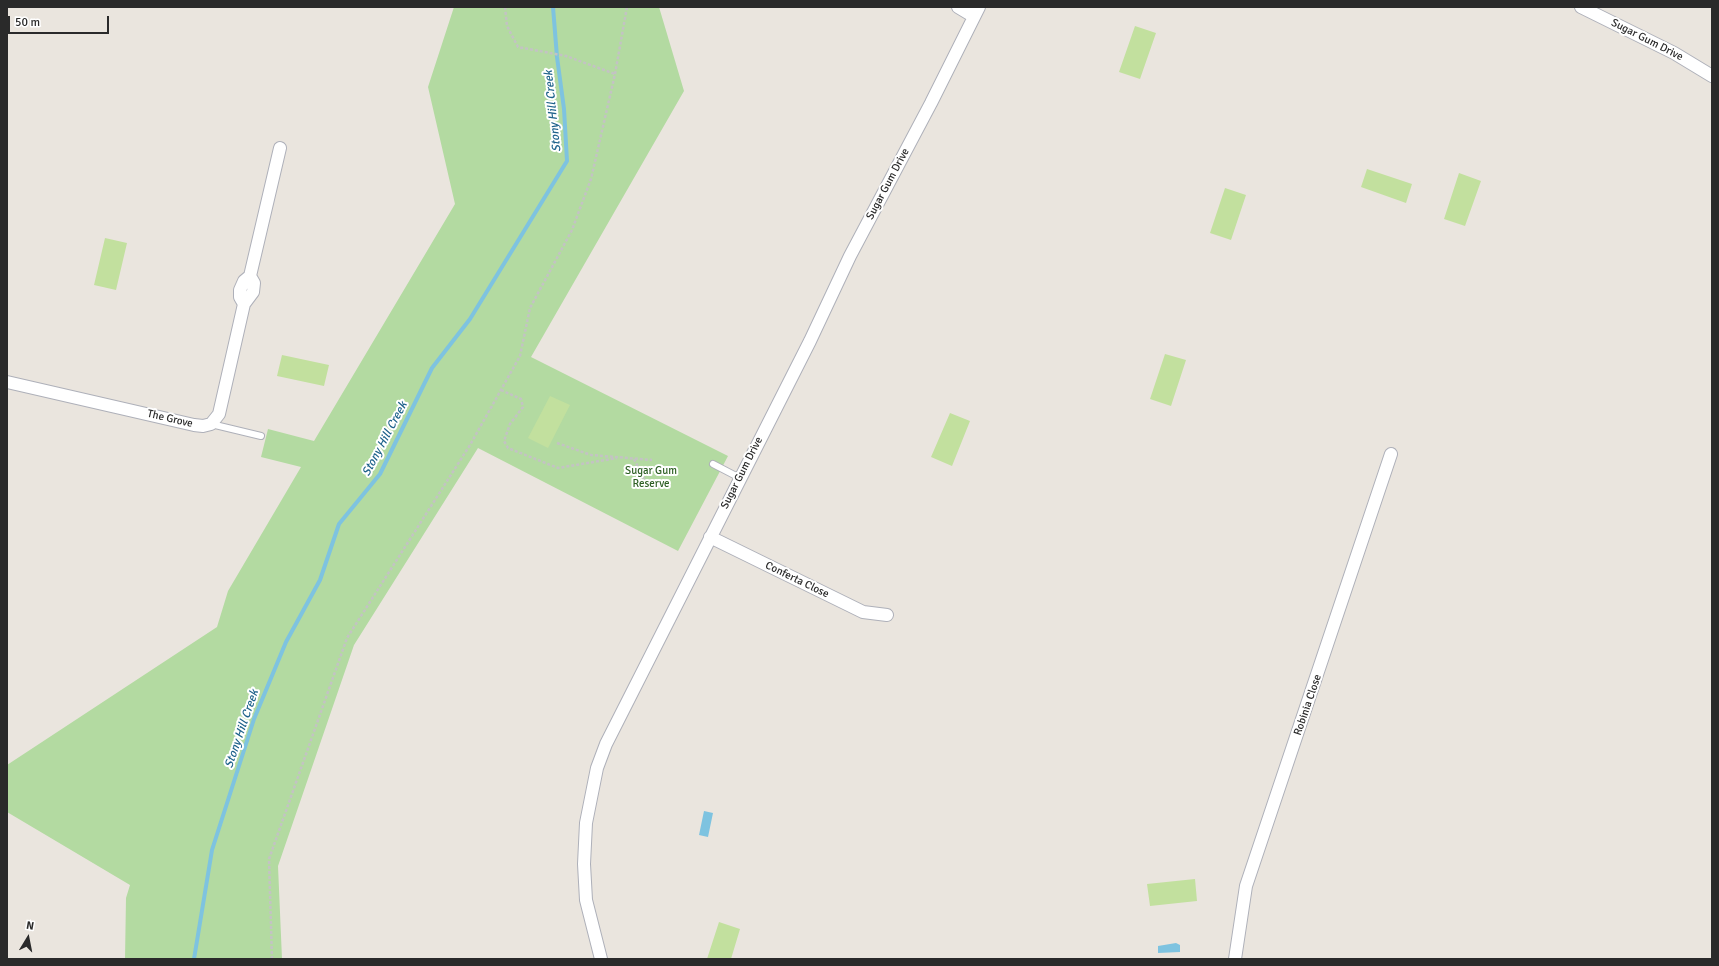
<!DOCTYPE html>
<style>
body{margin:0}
#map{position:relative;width:1719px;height:966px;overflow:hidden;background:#eae5de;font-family:Signika,sans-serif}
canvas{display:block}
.frame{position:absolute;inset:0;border:8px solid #2a2a2a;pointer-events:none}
.north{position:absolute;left:8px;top:918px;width:40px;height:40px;-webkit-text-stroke:3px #fff;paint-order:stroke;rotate:10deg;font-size:11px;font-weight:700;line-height:16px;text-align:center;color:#2a2a2a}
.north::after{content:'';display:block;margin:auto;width:14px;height:18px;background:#2a2a2a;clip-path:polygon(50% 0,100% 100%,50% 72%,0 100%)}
.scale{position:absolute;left:8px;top:16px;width:101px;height:18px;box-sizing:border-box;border:2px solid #2a2a2a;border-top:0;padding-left:5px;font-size:12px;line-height:14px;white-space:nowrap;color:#2a2a2a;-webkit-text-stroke:3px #fff;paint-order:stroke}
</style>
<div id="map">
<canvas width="1719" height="966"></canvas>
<div class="frame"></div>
<div class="north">N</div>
<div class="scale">50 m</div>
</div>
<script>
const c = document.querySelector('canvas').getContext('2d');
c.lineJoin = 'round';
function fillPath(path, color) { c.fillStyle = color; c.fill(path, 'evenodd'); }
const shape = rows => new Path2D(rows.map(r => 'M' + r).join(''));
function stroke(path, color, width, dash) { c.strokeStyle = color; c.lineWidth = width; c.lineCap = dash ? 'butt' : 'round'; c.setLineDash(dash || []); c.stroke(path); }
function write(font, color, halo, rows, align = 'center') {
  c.font = font + ' Signika,sans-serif'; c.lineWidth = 4; c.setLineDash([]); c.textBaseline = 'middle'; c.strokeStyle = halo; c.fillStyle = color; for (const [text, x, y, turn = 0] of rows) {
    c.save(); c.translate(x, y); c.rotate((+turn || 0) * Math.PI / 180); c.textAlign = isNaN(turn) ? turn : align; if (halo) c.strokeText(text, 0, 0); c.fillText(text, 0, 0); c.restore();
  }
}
const green = shape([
 [454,7,659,7,684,91,531,357,728,456,678,551,478,448,354,645,278,866,282,959,125,959,126,898,130,885,7,812,7,765,217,627,228,591,301,467,261,457,268,429,314,441,455,204,428,87]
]);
const pitch = shape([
 [1135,26,1156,33,1140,79,1119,72],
 [1367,169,1412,184,1406,203,1361,187],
 [1459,173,1481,181,1465,226,1444,219],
 [1225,188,1246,195,1231,240,1210,233],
 [105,238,127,243,116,290,94,285],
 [1165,354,1186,360,1171,406,1150,399],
 [282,355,329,365,324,386,277,376],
 [550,396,570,405,548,448,528,438],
 [950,413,970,421,952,466,931,457],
 [1195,879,1197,901,1150,906,1147,884],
 [719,922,740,929,731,959,707,959]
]);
const water = shape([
 [704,811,713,813,708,837,699,835],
 [1176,943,1180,945,1180,952,1158,953,1158,946]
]);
const stream = shape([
 [194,959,212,850,254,719,286,642,320,580,339,524,380,474,432,368,470,319,567,161,564,109,557,57,553,7]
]);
const path = shape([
 [505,7,507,26,518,47,566,56,615,74],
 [501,390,521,399,523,407,510,424,504,441,508,448,558,468,617,458],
 [557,443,591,455,652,460],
 [634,459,644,479,647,491],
 [272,959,269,859,347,638,470,445,520,356,530,308,572,230,591,179,615,74,627,7]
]);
const lane = shape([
 [211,424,261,436],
 [713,464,740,478]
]);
const street = shape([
 [958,7,973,16],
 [1581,7,1674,53,1712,76],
 [244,304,240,297,240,290,244,281,250,276],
 [7,382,194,425,203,426,211,424,219,414,244,304,253,292,254,283,250,276,280,148],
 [710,537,863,612,887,615],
 [601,959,586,900,584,864,586,823,597,768,606,744,810,341,850,256,931,103,979,7],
 [1235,959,1246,886,1391,454]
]);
const streetNames = [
 ["Sugar Gum Drive",1647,40,27],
 ["Sugar Gum Drive",888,184,-62],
 ["The Grove",170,419,13],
 ["Sugar Gum Drive",742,473,-63],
 ["Conferta Close",797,580,26],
 ["Robinia Close",1308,705,-71]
];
const parkNames = [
 ["Sugar Gum",651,471],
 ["Reserve",651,484]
];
const waterNames = [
 ["Stony Hill Creek",553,111,-96],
 ["Stony Hill Creek",385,439,-62],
 ["Stony Hill Creek",242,729,-71]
];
fillPath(green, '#b3daa1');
fillPath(pitch, '#c2e09e');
fillPath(water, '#7ec3e0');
stroke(stream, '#7ec3e0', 4);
stroke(lane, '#aeb0b9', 8);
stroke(street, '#aeb0b9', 14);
stroke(path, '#c3c3c3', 2.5, [3, 2]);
stroke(lane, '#fff', 6);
stroke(street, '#fff', 12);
write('11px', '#2a2a2a', '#fff', streetNames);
write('11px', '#2d5f23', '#fff', parkNames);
write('italic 12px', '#1e628b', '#fff', waterNames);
</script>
